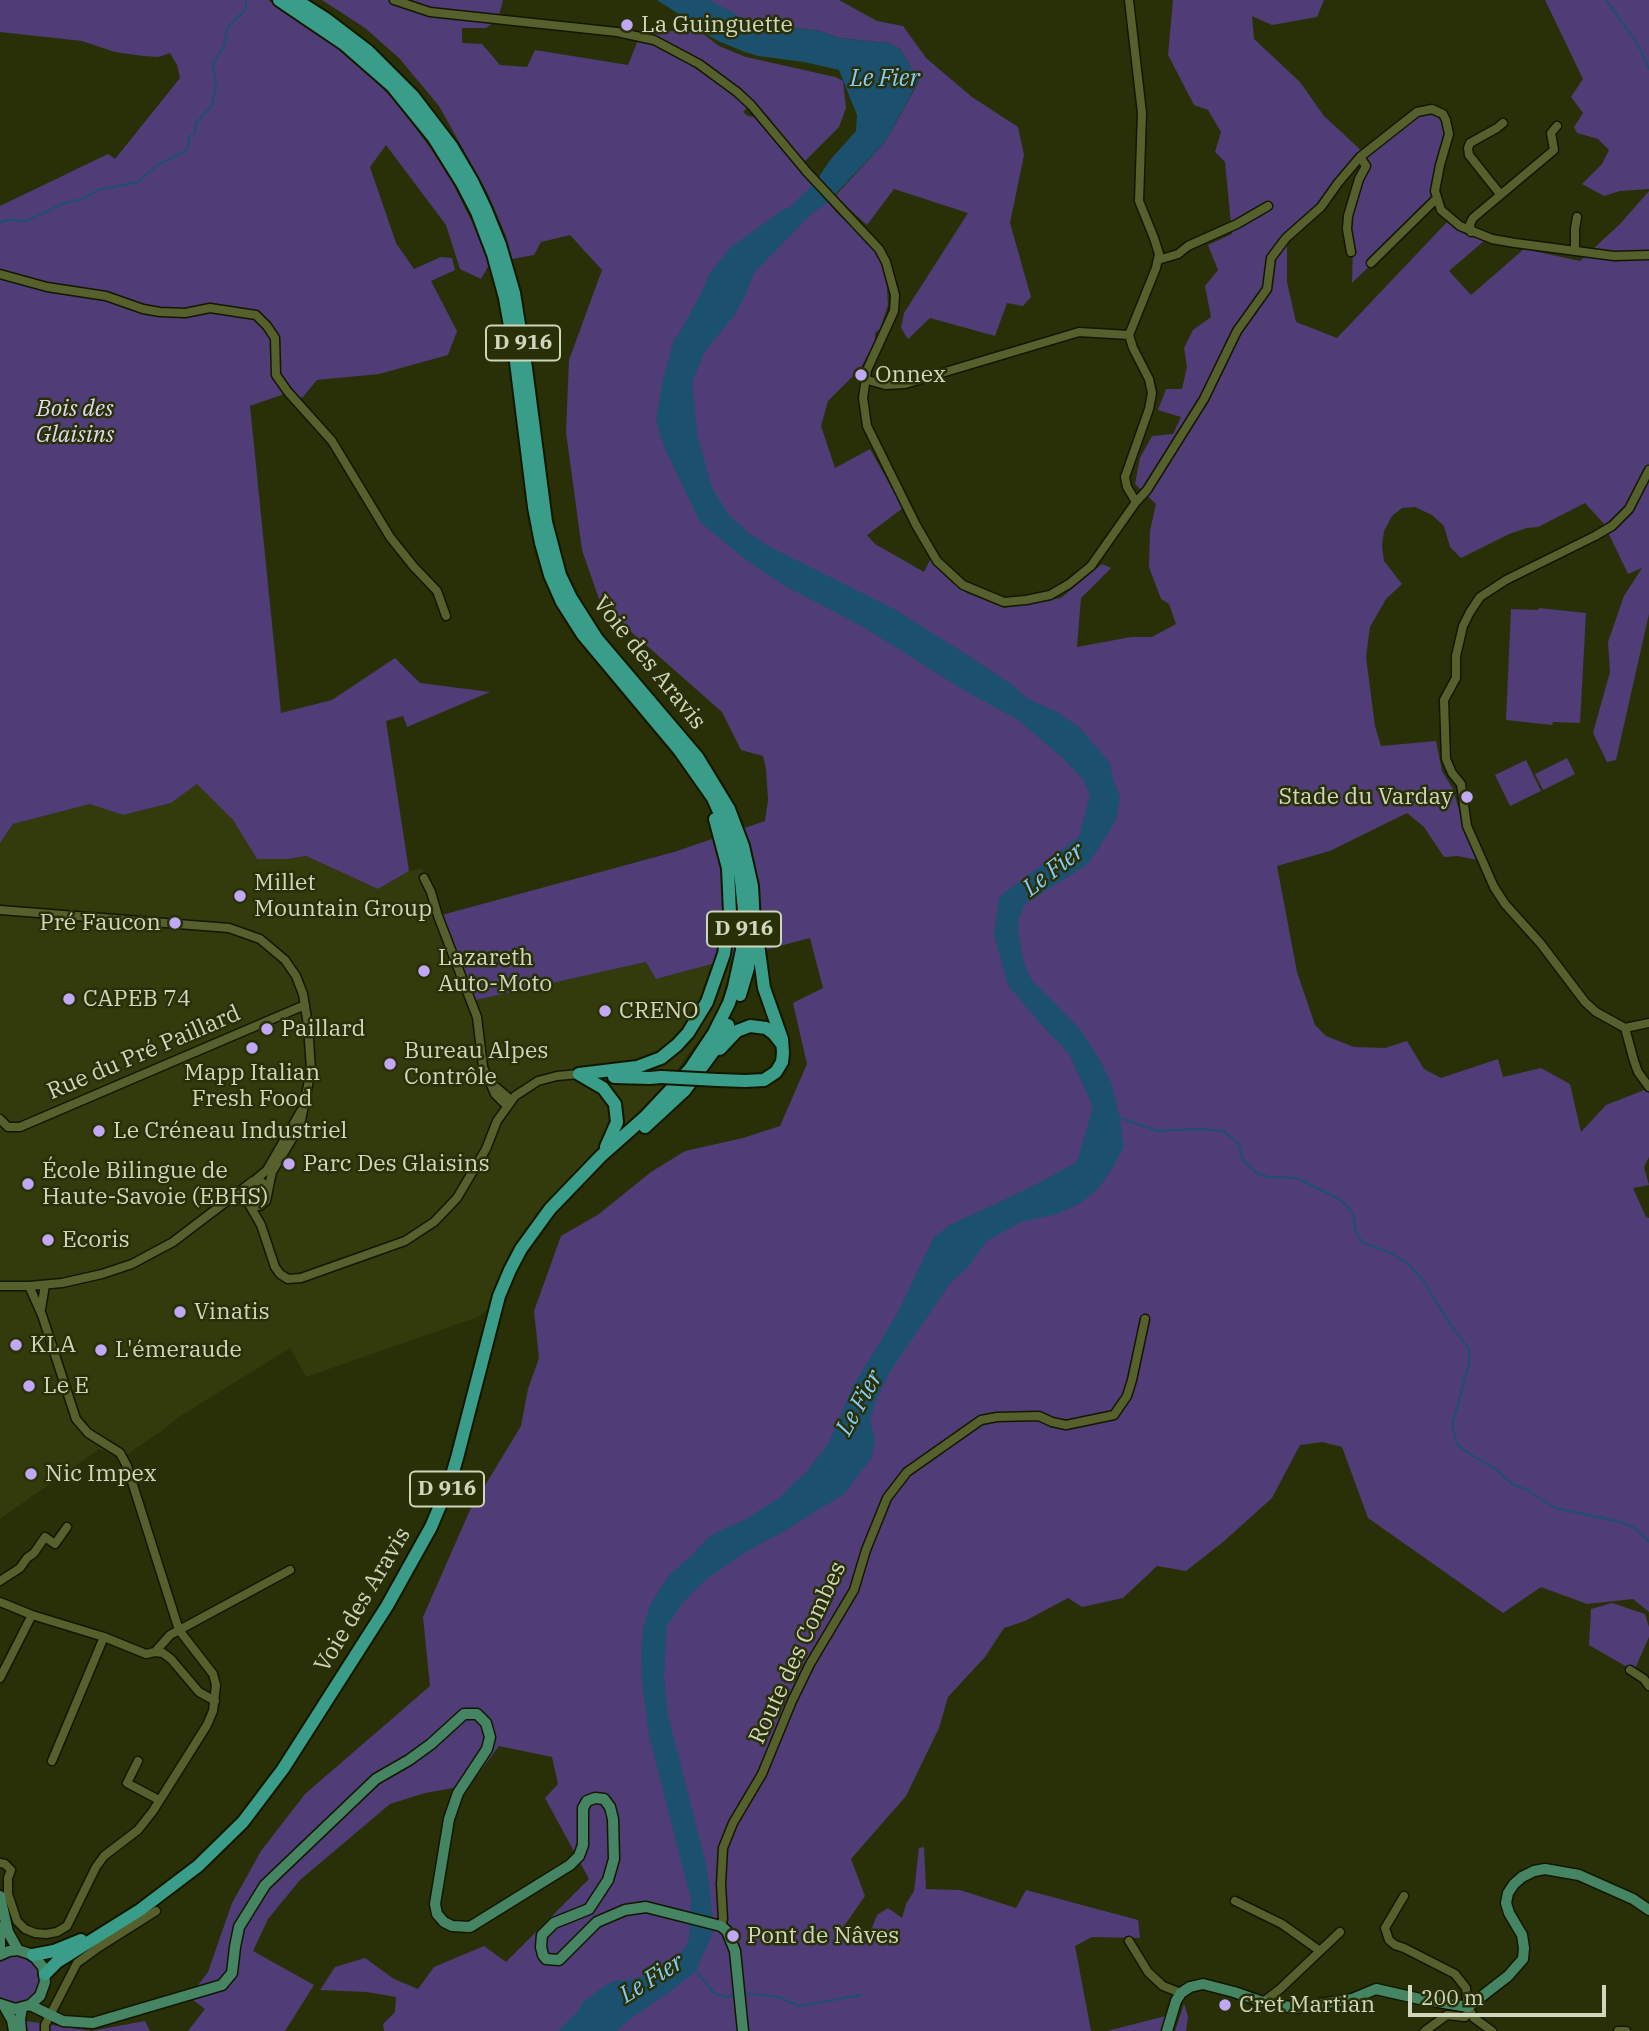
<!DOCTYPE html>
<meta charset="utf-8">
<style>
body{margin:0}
#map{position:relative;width:1649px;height:2031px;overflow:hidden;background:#293008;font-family:"IBM Plex Serif",serif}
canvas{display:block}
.scale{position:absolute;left:1408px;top:1985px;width:198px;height:32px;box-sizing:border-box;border:4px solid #d0d6bb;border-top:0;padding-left:9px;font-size:21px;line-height:24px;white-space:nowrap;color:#d0d6bb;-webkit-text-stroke:5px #293008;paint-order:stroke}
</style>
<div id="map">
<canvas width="1649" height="2031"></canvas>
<div class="scale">200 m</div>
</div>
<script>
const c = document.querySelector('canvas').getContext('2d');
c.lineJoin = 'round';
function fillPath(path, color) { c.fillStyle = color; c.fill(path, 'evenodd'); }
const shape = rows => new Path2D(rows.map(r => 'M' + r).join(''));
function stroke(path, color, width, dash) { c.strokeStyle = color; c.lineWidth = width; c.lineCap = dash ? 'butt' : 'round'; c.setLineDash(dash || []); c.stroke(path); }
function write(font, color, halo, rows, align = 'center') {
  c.font = font + ' "IBM Plex Serif",serif'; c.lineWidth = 5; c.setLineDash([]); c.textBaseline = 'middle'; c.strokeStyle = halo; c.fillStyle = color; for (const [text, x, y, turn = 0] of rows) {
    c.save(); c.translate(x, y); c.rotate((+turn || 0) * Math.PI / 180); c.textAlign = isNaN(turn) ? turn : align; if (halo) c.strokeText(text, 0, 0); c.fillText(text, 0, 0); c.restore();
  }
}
const built = shape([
 [197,784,233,820,257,859,288,859,306,856,378,889,409,871,422,868,476,1000,646,962,656,979,733,959,728,980,720,1005,706,1032,688,1054,666,1087,648,1102,612,1146,542,1220,499,1301,478,1317,306,1377,290,1348,179,1417,164,1429,125,1456,129,1460,99,1449,0,1519,0,843,13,824,90,804,123,815,171,803]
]);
const green = shape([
 [0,0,268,0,321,34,351,57,396,102,431,149,453,184,472,222,489,265,481,279,460,269,446,225,386,145,370,167,396,243,414,269,441,257,452,258,455,270,431,281,457,331,448,355,379,374,317,380,302,398,287,393,250,406,281,713,332,700,395,658,420,683,490,692,407,727,403,716,386,721,409,871,378,889,306,856,288,859,257,859,233,820,197,784,171,803,123,815,90,804,13,824,0,843,0,206,108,154,115,159,180,78,177,65,170,53,158,57,143,56,115,52,82,41,0,32],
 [322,0,503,0,498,19,486,28,462,28,462,43,482,44,500,65,527,67,535,50,628,65,638,40,661,48,682,59,735,95,748,107,743,112,748,116,754,117,838,214,854,228,874,251,884,269,887,287,888,305,880,329,875,333,875,341,861,368,828,401,821,426,835,468,870,449,903,508,867,535,875,544,924,572,931,558,945,576,967,593,1004,608,1061,598,1102,564,1111,568,1081,598,1077,647,1131,637,1152,637,1176,624,1169,604,1161,599,1149,567,1150,531,1156,504,1135,484,1140,458,1152,436,1173,434,1181,417,1158,410,1166,389,1182,389,1187,367,1184,348,1193,330,1211,317,1205,286,1218,270,1208,245,1232,234,1225,162,1215,152,1221,132,1208,110,1194,105,1168,55,1173,0,1324,0,1317,17,1272,25,1252,16,1254,39,1300,82,1324,116,1364,153,1410,116,1438,111,1449,126,1431,206,1352,283,1353,246,1348,223,1361,170,1355,163,1298,228,1287,243,1287,282,1296,322,1337,338,1447,222,1464,234,1484,241,1449,271,1471,295,1524,249,1580,261,1620,224,1649,191,1649,614,1616,760,1607,762,1593,733,1610,672,1608,642,1624,596,1642,568,1628,574,1604,524,1585,503,1538,527,1527,528,1509,534,1461,558,1450,547,1444,526,1432,515,1415,507,1402,508,1392,516,1384,531,1382,546,1384,561,1402,584,1386,599,1370,627,1366,657,1375,726,1381,746,1436,741,1442,771,1453,789,1464,828,1477,860,1458,856,1444,857,1424,827,1407,813,1330,851,1277,866,1297,972,1315,1025,1326,1036,1354,1047,1385,1048,1407,1041,1424,1069,1441,1078,1498,1059,1503,1077,1541,1068,1570,1084,1581,1132,1606,1105,1647,1089,1649,1093,1649,1157,1644,1167,1649,1185,1633,1188,1646,1217,1649,1218,1649,1612,1633,1599,1587,1604,1541,1587,1503,1613,1368,1518,1342,1447,1322,1442,1300,1445,1272,1498,1223,1542,1186,1571,1157,1566,1123,1598,1082,1607,1068,1598,1025,1621,1004,1628,985,1657,948,1697,939,1728,906,1796,851,1859,865,1896,842,1929,858,1933,870,1933,877,1915,888,1908,902,1918,906,1904,914,1891,919,1848,924,1847,926,1889,960,1890,1016,1908,1026,1890,1138,1920,1140,1938,1092,1937,1075,1946,1091,2031,384,2031,383,2024,395,2012,396,1997,367,1992,320,1990,335,1967,365,1958,394,1979,418,1989,434,1967,484,1946,506,1962,589,1879,545,1798,558,1784,552,1757,499,1746,470,1785,425,1793,390,1804,300,1880,268,1919,253,1951,314,1985,285,2031,188,2031,205,2009,189,1997,208,1972,232,1903,261,1851,305,1794,430,1686,423,1617,470,1510,521,1426,528,1389,539,1358,534,1311,561,1236,599,1214,651,1172,685,1151,743,1138,780,1126,807,1064,793,1003,823,988,810,938,656,979,646,962,476,1000,438,916,674,852,765,821,768,800,766,769,763,756,741,750,722,712,621,623,599,599,582,550,566,432,569,360,602,270,570,235,541,242,534,255,512,259,506,236,487,192,439,106,399,58,365,28],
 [695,0,839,0,877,21,903,26,926,58,972,97,1018,127,1024,155,1010,223,1031,297,1023,306,1007,303,995,336,930,318,908,339,901,328,904,313,968,213,894,189,867,225,835,196,885,142,919,81,900,49,888,43,839,38,820,31,769,25,748,20,714,11],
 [1545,0,1649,0,1649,189,1620,191,1604,196,1582,184,1602,164,1609,150,1598,139,1577,133,1574,127,1583,113,1571,97,1583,79],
 [681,30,702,33,719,46,746,57,835,77,843,81,846,108,839,127,802,164,782,140,770,119,754,102,654,37,655,33],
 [1539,608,1586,613,1580,723,1553,722,1552,725,1506,720,1511,609,1538,610],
 [1567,758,1575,774,1543,790,1535,774],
 [1526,760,1541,791,1510,806,1495,775],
 [1612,1603,1645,1614,1649,1627,1649,1637,1634,1671,1589,1645,1591,1609],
 [13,1956,21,1956,34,1963,39,1970,41,1978,36,1994,30,2000,22,2003,13,2004,0,1997,0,1962],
 [1184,2004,1188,2016,1186,2031,1175,2031],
 [1166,2016,1163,2031,1107,2031],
 [26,2021,91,2031,145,2021,150,2031,28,2031]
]);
const water = shape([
 [657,0,695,0,714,11,769,25,820,31,839,38,888,43,900,49,919,80,885,142,826,204,811,214,754,273,744,298,735,314,704,353,692,382,697,434,712,488,729,515,750,534,768,546,894,609,964,653,1011,684,1028,699,1057,712,1080,728,1110,763,1113,780,1120,796,1117,816,1111,829,1088,864,1025,904,1019,918,1018,929,1023,961,1031,979,1078,1027,1100,1060,1112,1085,1120,1119,1124,1146,1112,1169,1098,1189,1079,1204,1057,1214,1021,1222,987,1241,966,1269,951,1282,889,1373,876,1401,870,1419,875,1441,872,1457,844,1494,781,1533,747,1551,705,1580,683,1603,667,1626,664,1674,668,1716,707,1867,714,1930,696,1971,668,1993,630,2019,617,2031,558,2031,579,2010,583,2002,599,1990,613,1981,630,1980,643,1976,651,1970,664,1968,686,1947,689,1939,691,1900,649,1736,642,1682,641,1656,643,1628,650,1605,669,1575,689,1558,709,1537,727,1527,741,1522,779,1498,806,1472,828,1444,853,1386,897,1314,934,1237,950,1225,1031,1187,1077,1162,1093,1107,1069,1054,1038,1021,1008,985,994,935,999,897,1079,837,1090,795,1084,781,1064,759,1018,720,962,689,865,628,785,586,746,560,700,522,664,447,656,420,662,383,675,336,677,337,699,297,710,273,730,248,782,210,790,207,814,184,831,159,856,131,857,115,839,70,804,62,758,56,745,52,718,41,703,32,691,22]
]);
const stream = shape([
 [1606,0,1637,43,1649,69],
 [0,223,7,220,24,221,31,219,64,203,83,199,98,190,138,182,157,165,184,152,188,148,189,137,195,133,196,123,211,107,216,88,213,63,224,47,227,28,246,9,246,0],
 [1120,1118,1158,1131,1199,1129,1223,1131,1238,1143,1243,1161,1257,1173,1268,1177,1297,1178,1339,1199,1348,1207,1353,1215,1356,1232,1362,1242,1393,1254,1406,1262,1423,1280,1448,1321,1469,1349,1469,1364,1452,1426,1457,1444,1462,1449,1497,1470,1512,1484,1527,1490,1555,1508,1621,1522,1635,1528,1649,1542],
 [696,1971,714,1993,726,1997,733,1995],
 [744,1993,778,1997,799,2006,861,1995]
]);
const river = shape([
 [696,0,734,20]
]);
const minor = shape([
 [394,0,430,12,617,32,654,40,699,64,737,92,751,105,807,172,879,249,886,262,895,295,894,311,867,370,863,398,867,426,916,525,937,561,963,585,1004,602,1026,600,1050,595,1069,584,1091,566,1136,502,1147,490,1204,399,1237,331,1267,289,1271,258,1286,238,1321,207,1338,183,1360,157,1417,112,1432,109,1443,114,1446,120,1449,134,1440,165,1435,191,1441,210,1460,226,1492,239,1515,243,1614,256,1649,255],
 [1500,194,1469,155,1468,148,1470,143,1497,128,1503,123],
 [1471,232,1470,224,1473,218,1554,150,1551,133,1557,126],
 [1575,250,1575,229,1577,217],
 [1351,252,1347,229,1348,216,1359,179,1366,166,1360,157],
 [1158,260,1178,254,1188,246,1237,224,1268,206],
 [1371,263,1436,199],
 [0,274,47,287,106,296,143,309,160,312,185,313,210,308,256,315,267,326,275,338,276,375,288,392,332,441,390,537,414,567,437,591,446,616],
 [1129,335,1133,348,1149,379,1152,393,1149,409,1125,477,1127,487,1136,502],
 [864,379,885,385,905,384,1079,332,1129,335,1156,268,1159,254,1154,238,1139,201,1142,113,1129,0],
 [1649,470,1629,509,1612,526,1595,536,1506,580,1480,597,1470,612,1463,626,1456,656,1456,678,1444,700,1446,759,1452,773,1461,784,1467,826,1494,887,1505,904,1541,944,1585,1002,1596,1012,1625,1028,1649,1023],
 [424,878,431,892,438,916,477,1017,483,1067,495,1094,507,1106],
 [0,910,229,928,260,939,285,960,296,976,303,994,308,1025,311,1070,300,1126,272,1172,266,1201,260,1206,253,1206,248,1203,244,1198,244,1188,253,1181,262,1182,268,1189],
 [1625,1028,1634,1061,1638,1072,1649,1087],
 [491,1083,511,1100],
 [0,1119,8,1127,20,1127,305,1005],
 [254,1181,267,1170,301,1111],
 [249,1204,261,1225,275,1267,280,1274,288,1279,301,1278,405,1241,434,1222,457,1198,486,1149,497,1121,515,1096,538,1081,557,1076,579,1074],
 [0,1286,29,1286,62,1283,102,1274,132,1264,173,1242,244,1188],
 [41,1309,45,1285],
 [0,1581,20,1568,27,1558,34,1553,45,1537,55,1544,67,1527],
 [0,1602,32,1615,104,1637,146,1654,155,1652,163,1653,171,1659,199,1692,215,1701],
 [155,1652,170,1635,290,1570],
 [1630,1670,1644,1679,1649,1686],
 [0,1678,32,1615],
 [52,1761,104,1637],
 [138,1761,127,1783,159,1800],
 [0,1863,5,1864,11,1870,8,1878,8,1894,17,1921,25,1929,35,1933,46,1934,57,1932,67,1926,96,1867,104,1856,138,1830,153,1811,207,1725,213,1711,216,1685,213,1674,179,1630,127,1466,120,1453,88,1433,76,1419,42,1315,29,1286],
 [1404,1896,1385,1928,1389,1940,1395,1945,1404,1948,1455,1974,1466,1988,1468,2007,1474,2018,1492,2031],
 [1235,1901,1282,1924,1320,1951],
 [721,1926,723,1919,721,1884,723,1848,733,1823,762,1774,792,1701,810,1664,854,1590,866,1550,887,1498,907,1472,981,1420,997,1417,1039,1416,1052,1422,1066,1425,1114,1415,1127,1396,1132,1380,1145,1319],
 [1129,1941,1148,1972,1163,1986,1181,1993],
 [1263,2002,1280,1989,1340,1932],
 [45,2031,45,2025,77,1963,99,1947,156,1911],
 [1425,2031,1447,2015,1465,2017,1469,2012,1468,2007],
 [1618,2031,1626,2031]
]);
const major = shape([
 [0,1896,8,1932,18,1950],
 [0,1927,0,1952],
 [0,1955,9,1951,18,1950,33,1955,43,1967,45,1982,40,1996,30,2005,15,2009,0,2004],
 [30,2005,63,2021,93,2023,222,1985,232,1973,235,1947,239,1927,265,1885,376,1779,409,1760,431,1744,464,1714,477,1714,486,1723,490,1737,487,1749,458,1793,449,1819,435,1904,437,1914,444,1922,452,1926,470,1927,570,1865,579,1856,583,1845,583,1808,587,1801,595,1798,604,1799,610,1807,613,1819,614,1859,608,1880,589,1909,554,1923,542,1935,541,1947,543,1955,546,1959,559,1960,597,1922,625,1910,646,1907,721,1926,727,1931,735,1951,743,2031],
 [4,2006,12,2020,14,2031],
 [21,2031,20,2019,22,2008],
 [1167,2031,1176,2001,1181,1993,1190,1987,1203,1984,1234,1992,1263,2002,1295,2008,1352,1999,1376,1989,1420,1999,1468,2007,1508,1976,1523,1959,1524,1948,1522,1935,1509,1913,1506,1903,1508,1893,1514,1884,1522,1877,1534,1871,1545,1869,1579,1875,1633,1899,1649,1910]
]);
const highway = shape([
 [296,0,326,19,368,51,413,96,452,147,472,181,485,208,500,245,514,293,526,368,546,522,560,575,571,598,597,639,698,758,729,809,743,846,752,886,754,924,748,968,740,995],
 [720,1049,737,1031,750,1026,766,1028,774,1034,781,1043],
 [579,1074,637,1067,661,1058,677,1045,688,1033,707,1002,724,954,730,913,728,868,715,819],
 [579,1074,603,1088,615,1104,617,1122,606,1147],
 [614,1077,650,1078,661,1077],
 [718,1080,745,1081,764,1080,776,1072,782,1062,783,1053,782,1039,764,988,757,936],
 [645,1127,685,1090,713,1052,728,1025],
 [33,1955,54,1951,81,1940],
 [45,1974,57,1962,140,1910,198,1866,243,1822,283,1769,387,1606,431,1527,450,1482,457,1458,499,1296,510,1270,521,1249,550,1209,601,1156,645,1117,690,1069,714,1033,729,1003,734,987,742,950,744,910,740,871,732,841,713,798,680,751,583,635,562,602,550,575,541,543,534,507,515,354,505,298,493,254,477,212,462,183,434,138,392,86,344,44,279,0]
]);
const highwayBridge = shape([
 [661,1077,718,1080]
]);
const markers = [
 [627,25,7,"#c0a8f4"],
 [861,375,7,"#c0a8f4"],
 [1467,797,7,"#c0a8f4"],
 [240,896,7,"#c0a8f4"],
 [175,923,7,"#c0a8f4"],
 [424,971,7,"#c0a8f4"],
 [69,999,7,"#c0a8f4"],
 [605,1011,7,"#c0a8f4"],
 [267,1029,7,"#c0a8f4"],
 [252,1048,7,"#c0a8f4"],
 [390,1064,7,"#c0a8f4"],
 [99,1131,7,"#c0a8f4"],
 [289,1164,7,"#c0a8f4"],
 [28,1184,7,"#c0a8f4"],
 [48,1240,7,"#c0a8f4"],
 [180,1312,7,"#c0a8f4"],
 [16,1345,7,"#c0a8f4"],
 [101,1350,7,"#c0a8f4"],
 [29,1386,7,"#c0a8f4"],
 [31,1474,7,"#c0a8f4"],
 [733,1936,7,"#c0a8f4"],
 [1225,2005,7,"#c0a8f4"]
];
const shields = [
 [523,343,74],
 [744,929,74],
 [447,1489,74]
];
const shieldNames = [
 ["D 916",523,343],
 ["D 916",744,929],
 ["D 916",447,1489]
];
const poiNames = [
 ["La Guinguette",641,25],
 ["Onnex",875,375],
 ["Stade du Varday",1453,797,"right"],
 ["Millet",254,883],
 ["Mountain Group",254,909],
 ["Pré Faucon",161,923,"right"],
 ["Lazareth",438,958],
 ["Auto-Moto",438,984],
 ["CAPEB 74",83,999],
 ["CRENO",619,1011],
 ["Paillard",281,1029],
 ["Bureau Alpes",404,1051],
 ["Contrôle",404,1077],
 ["Mapp Italian",252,1073,"center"],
 ["Fresh Food",252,1099,"center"],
 ["Le Créneau Industriel",113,1131],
 ["Parc Des Glaisins",303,1164],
 ["École Bilingue de",42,1171],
 ["Haute-Savoie (EBHS)",42,1197],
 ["Ecoris",62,1240],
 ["Vinatis",194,1312],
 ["KLA",30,1345],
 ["L'émeraude",115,1350],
 ["Le E",43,1386],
 ["Nic Impex",45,1474],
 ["Pont de Nâves",747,1936],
 ["Cret Martian",1239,2005]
];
const parkNames = [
 ["Bois des",75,409],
 ["Glaisins",75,435]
];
const streetNames = [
 ["Voie des Aravis",649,663,51],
 ["Rue du Pré Paillard",144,1053,-23],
 ["Voie des Aravis",363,1600,-59],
 ["Route des Combes",798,1653,-65]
];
const waterNames = [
 ["Le Fier",885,79],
 ["Le Fier",1054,870,-38],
 ["Le Fier",860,1403,-61],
 ["Le Fier",652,1979,-32]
];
fillPath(built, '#333a0b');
fillPath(green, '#503c76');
fillPath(water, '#1c506f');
stroke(stream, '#1c506f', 2);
stroke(river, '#1c506f', 12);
stroke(minor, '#131700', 11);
stroke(major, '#131700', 13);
stroke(highway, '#131700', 16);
stroke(minor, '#56602c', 8);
stroke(major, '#458564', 10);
stroke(highway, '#399d8a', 12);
stroke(highwayBridge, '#131700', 16, []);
stroke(highwayBridge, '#399d8a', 12);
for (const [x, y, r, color] of markers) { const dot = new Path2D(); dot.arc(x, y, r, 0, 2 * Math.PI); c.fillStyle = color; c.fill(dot); stroke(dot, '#293008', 2.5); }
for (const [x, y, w] of shields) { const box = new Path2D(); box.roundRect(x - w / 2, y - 17.5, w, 35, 5); c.fillStyle = '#293008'; c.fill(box); stroke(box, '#d0d6bb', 2); }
write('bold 21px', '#d0d6bb', null, shieldNames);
write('23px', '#d0d6bb', '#293008', poiNames, 'left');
write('italic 23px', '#e0daf0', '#293008', parkNames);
write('23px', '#d0d6bb', '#293008', streetNames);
write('italic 24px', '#88cbf7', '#293008', waterNames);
</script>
